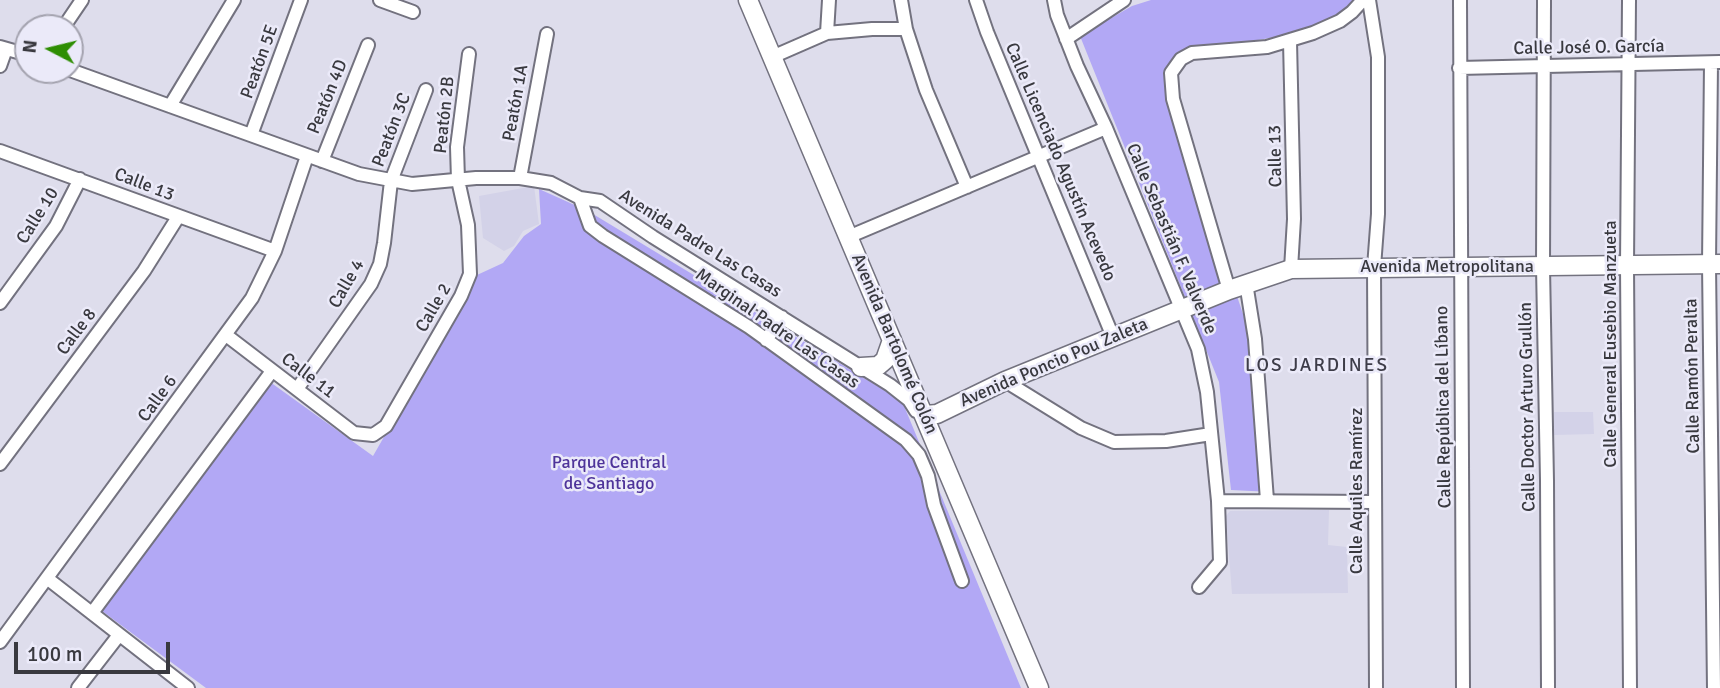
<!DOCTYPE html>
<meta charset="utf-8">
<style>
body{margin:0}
#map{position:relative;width:1720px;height:688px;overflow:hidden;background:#deddec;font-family:Signika,sans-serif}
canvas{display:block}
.north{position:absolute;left:14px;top:14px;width:70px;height:70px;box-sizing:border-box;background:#ebeaf9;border:2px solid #a4a3af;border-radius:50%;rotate:277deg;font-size:19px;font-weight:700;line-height:28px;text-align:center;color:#39393f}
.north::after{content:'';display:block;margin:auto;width:24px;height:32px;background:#2e8e03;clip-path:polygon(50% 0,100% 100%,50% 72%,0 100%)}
.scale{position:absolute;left:14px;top:642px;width:156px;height:32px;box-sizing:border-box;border:4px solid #39393f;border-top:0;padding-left:9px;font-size:21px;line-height:24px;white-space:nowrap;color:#39393f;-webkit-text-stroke:5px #ebeaf9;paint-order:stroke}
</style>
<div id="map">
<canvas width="1720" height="688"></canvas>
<div class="north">N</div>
<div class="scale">100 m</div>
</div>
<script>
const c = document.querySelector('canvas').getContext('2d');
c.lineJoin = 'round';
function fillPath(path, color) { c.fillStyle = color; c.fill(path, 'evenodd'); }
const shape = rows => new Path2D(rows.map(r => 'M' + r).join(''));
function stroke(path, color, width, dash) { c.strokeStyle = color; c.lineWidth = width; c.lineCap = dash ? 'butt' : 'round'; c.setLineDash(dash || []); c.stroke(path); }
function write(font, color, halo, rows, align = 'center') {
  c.font = font + ' Signika,sans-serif'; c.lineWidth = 5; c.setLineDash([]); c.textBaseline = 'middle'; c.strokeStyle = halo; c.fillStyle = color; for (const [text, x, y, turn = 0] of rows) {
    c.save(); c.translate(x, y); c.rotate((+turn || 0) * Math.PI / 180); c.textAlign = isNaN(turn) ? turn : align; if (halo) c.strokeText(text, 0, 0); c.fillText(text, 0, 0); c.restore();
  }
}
const built = shape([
 [534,186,539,224,523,231,514,246,504,251,483,238,479,196],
 [1554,412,1593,412,1594,434,1554,435],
 [1329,510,1328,545,1347,547,1348,593,1232,594,1226,516,1230,511]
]);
const green = shape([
 [1151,0,1354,0,1332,27,1207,49,1180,59,1168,90,1246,323,1272,492,1231,490,1219,382,1080,36,1132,6],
 [539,189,588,211,902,401,1021,688,206,688,102,611,270,382,373,456,477,275,503,263,524,236,541,224]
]);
const minor = shape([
 [380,0,413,12],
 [901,0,906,29,926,90,967,187],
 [976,0,987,32,1113,337],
 [1054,0,1057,15,1077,66,1106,128,1198,349,1207,392,1218,501,1220,562,1199,587],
 [1369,0,1378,57,1378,214,1374,267,1376,688],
 [1460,0,1463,688],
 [1544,0,1543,267,1547,481,1548,688],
 [1629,0,1627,266,1630,688],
 [63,28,82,0],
 [827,33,829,0],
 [1066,39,1124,0],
 [1290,41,1294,219,1291,269],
 [0,47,28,55],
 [772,57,827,33,872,29,906,29],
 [1711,63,1709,264,1714,688],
 [0,66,6,49],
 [1459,68,1720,62],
 [70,70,359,174,412,184,476,178,520,178,551,183,580,198,600,201,653,237,890,385,909,400,916,411],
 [170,106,234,0],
 [251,135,301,0],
 [0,151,275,251],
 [322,161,368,45],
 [520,178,547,34],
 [580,198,590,226,603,236,749,327,906,440,919,455,928,476,934,505,962,581],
 [848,237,1106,128],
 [1246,283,1255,339,1267,500],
 [1229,290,1173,99,1171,73,1181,59,1192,53,1267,47,1313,33,1340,21,1352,12,1363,0],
 [0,303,56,226,80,179],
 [226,335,354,433,373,435,386,426,461,296,470,274,468,225,458,180,457,147,469,54],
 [766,340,782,317],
 [1005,381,1081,428,1114,442,1166,441,1211,434],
 [297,389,371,284,380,264,384,243,391,181,426,90],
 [0,464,144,271,178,217],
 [1218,501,1375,502],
 [48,579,188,688],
 [92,613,272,371],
 [0,642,252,298,275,251,307,156],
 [78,688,119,635]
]);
const secondary = shape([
 [748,0,1039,688],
 [861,367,878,366,885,360,892,340],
 [926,415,937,414,1005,381,1229,290,1291,269,1720,264]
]);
const streetNames = [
 ["Calle José O. García",1589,48,-1],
 ["Peatón 5E",260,62,-70],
 ["Peatón 4D",328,97,-68],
 ["Peatón 1A",516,103,-80],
 ["Peatón 2B",445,115,-84],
 ["Peatón 3C",392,130,-69],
 ["Calle 13",1276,156,-91],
 ["Calle Licenciado Agustín Acevedo",1060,162,67],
 ["Calle 13",144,185,21],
 ["Calle 10",38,216,-58],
 ["Calle Sebastián F. Valverde",1171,239,67],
 ["Avenida Padre Las Casas",700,244,32],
 ["Avenida Metropolitana",1447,267],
 ["Calle 4",347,284,-60],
 ["Calle 2",434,308,-60],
 ["Marginal Padre Las Casas",777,329,35],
 ["Calle 8",77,332,-53],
 ["Avenida Bartolomé Colón",894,344,67],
 ["Calle General Eusebio Manzueta",1611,344,-90],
 ["Avenida Poncio Pou Zaleta",1054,363,-23],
 ["Calle 11",308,376,37],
 ["Calle Ramón Peralta",1693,376,-91],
 ["Calle 6",158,399,-54],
 ["Calle República del Líbano",1444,407,-91],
 ["Calle Doctor Arturo Grullón",1528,407,-91],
 ["Calle Aquiles Ramírez",1357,491,-90]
];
const parkNames = [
 ["Parque Central",609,463],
 ["de Santiago",609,484]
];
const neighbourhoodNames = [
 ["LOS JARDINES",1317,366]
];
fillPath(built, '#d3d2e8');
fillPath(green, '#b2a8f5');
stroke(minor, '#73727f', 16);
stroke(secondary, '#73727f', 21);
stroke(minor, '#fff', 12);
stroke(secondary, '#fff', 18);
write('18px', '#39393f', '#ebeaf9', streetNames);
write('18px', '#4e349a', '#ebeaf9', parkNames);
c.letterSpacing = '2px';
write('19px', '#3e3d49', '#ebeaf9', neighbourhoodNames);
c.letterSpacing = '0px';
</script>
